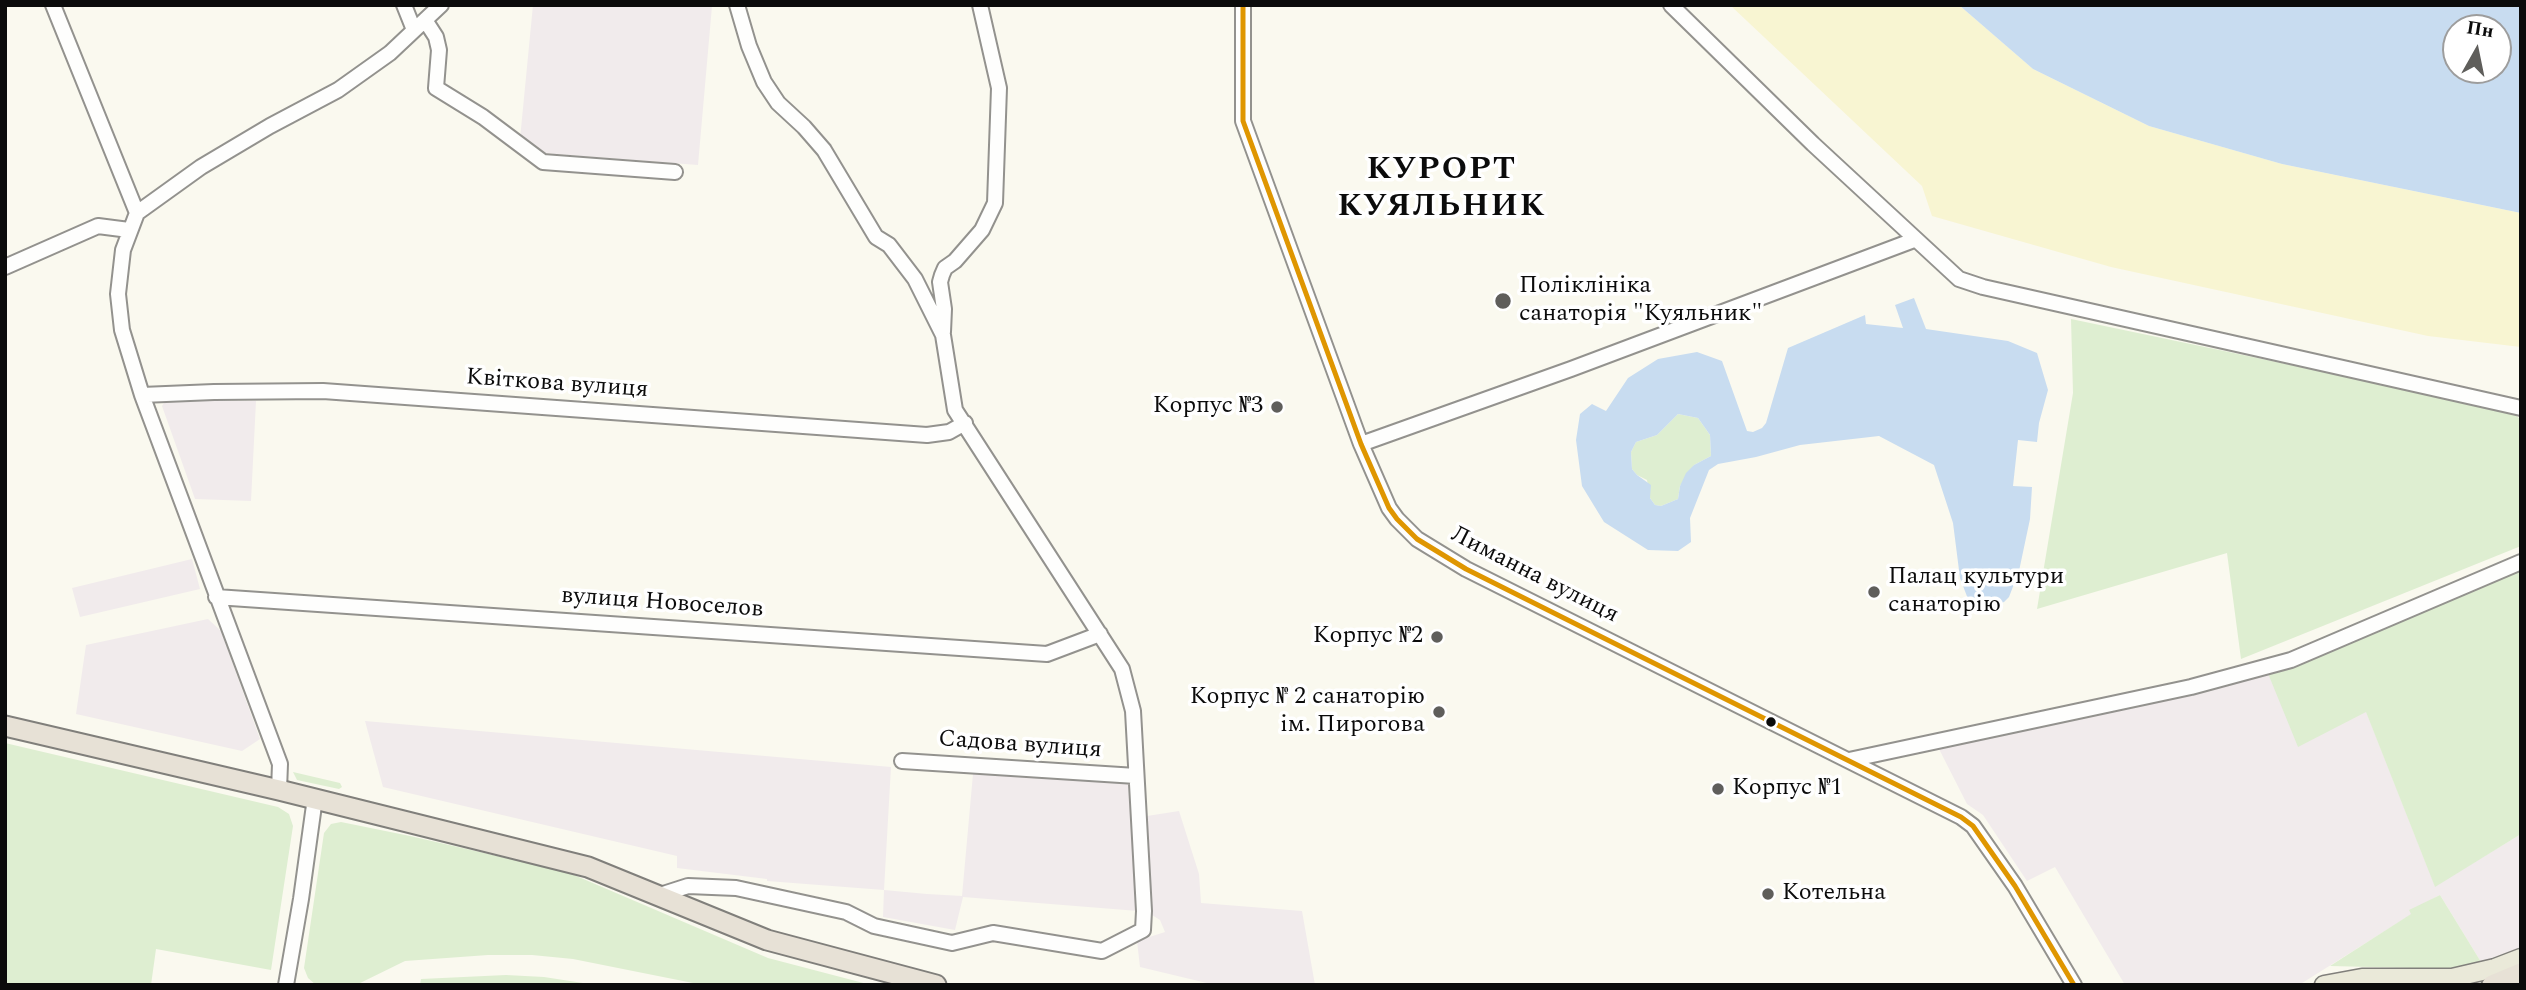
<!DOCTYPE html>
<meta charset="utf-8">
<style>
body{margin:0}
#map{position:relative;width:2526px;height:990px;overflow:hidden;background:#faf9ef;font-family:Spectral,serif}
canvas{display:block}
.frame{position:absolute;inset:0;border:7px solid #0b0b0b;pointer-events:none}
.north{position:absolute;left:2442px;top:14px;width:70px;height:70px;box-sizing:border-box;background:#fff;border:2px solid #9d9d9d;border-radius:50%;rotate:9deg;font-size:19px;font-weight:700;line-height:28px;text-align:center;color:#0b0b0b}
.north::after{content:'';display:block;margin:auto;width:24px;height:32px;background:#5f5e5b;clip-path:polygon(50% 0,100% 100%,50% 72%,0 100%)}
</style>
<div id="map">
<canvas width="2526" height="990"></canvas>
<div class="frame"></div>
<div class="north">Пн</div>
</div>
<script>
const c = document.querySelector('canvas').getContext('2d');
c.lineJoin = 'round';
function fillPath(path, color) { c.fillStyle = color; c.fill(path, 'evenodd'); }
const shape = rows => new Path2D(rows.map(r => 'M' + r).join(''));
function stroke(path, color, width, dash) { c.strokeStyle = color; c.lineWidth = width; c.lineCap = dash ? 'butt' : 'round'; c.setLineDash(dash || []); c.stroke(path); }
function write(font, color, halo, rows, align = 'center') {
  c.font = font + ' Spectral,serif'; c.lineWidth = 7; c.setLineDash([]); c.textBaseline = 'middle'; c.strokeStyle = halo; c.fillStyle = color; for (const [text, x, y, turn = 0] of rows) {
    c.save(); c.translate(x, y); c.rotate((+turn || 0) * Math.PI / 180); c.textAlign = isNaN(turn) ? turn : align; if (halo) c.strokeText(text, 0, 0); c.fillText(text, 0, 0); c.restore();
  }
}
const industrial = shape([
 [533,5,712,6,698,165,541,153,520,139],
 [166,400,256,401,251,501,195,499,162,406],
 [192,559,200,589,80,617,72,588],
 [208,619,221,631,260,739,242,751,76,714,86,645],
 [2267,671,2366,711,2435,886,2521,834,2521,947,2481,962,2440,895,2410,911,2412,914,2299,985,2125,985,2055,867,2027,881,1983,815,1967,804,1939,749,2174,696],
 [365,721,891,767,884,890,927,894,962,896,973,774,1132,784,1138,911,963,897,955,930,883,917,884,890,767,881,767,879,677,868,677,856,383,787],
 [1179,811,1199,874,1201,903,1302,911,1315,985,1215,985,1140,967,1137,941,1165,932,1160,920,1152,915,1147,816]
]);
const green = shape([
 [2071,319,2511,411,2521,420,2521,546,2241,659,2227,553,2037,609,2073,393],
 [1678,414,1698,418,1710,435,1711,456,1694,465,1680,486,1678,499,1661,506,1655,505,1650,498,1647,480,1637,475,1632,469,1631,452,1636,442,1657,435],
 [2521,567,2521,834,2435,887,2366,712,2298,747,2267,671],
 [5,743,278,807,289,814,293,826,271,970,156,949,151,985,5,985],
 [293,772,340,783,342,787,339,789,297,780],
 [341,822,410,836,567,872,768,958,871,985,703,985,573,959,532,955,488,955,405,961,356,985,316,985,308,978,304,968,324,833,331,824],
 [2440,895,2481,962,2452,969,2330,966,2411,914,2409,910],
 [506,975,544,977,596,985,420,985,421,979]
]);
const sand = shape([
 [1730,5,1959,5,2033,69,2149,126,2282,164,2521,213,2521,347,2428,336,2111,267,1932,216,1922,186]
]);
const water = shape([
 [1959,5,2521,5,2521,213,2282,164,2149,126,2033,69],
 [2456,28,2498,28,2498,70,2456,70],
 [1914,298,1926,329,2008,341,2037,353,2048,390,2039,423,2037,442,2018,440,2013,486,2032,487,2030,519,2019,571,2009,597,2004,602,1996,605,1968,599,1960,578,1953,523,1934,465,1879,436,1800,445,1756,457,1718,464,1709,470,1690,518,1691,542,1678,551,1648,550,1604,522,1582,486,1576,440,1580,414,1592,404,1606,411,1628,378,1658,359,1697,352,1722,361,1747,431,1753,432,1762,428,1766,423,1788,348,1865,315,1866,324,1903,328,1895,305],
 [1678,414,1698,418,1710,435,1711,456,1694,465,1686,473,1680,486,1678,499,1661,506,1655,505,1650,498,1651,485,1637,475,1632,469,1631,452,1636,442,1657,435]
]);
const minor = shape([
 [53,5,137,213],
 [404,5,414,30],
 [1243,5,1243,121,1361,444,1389,508,1397,519,1417,539,1466,569,1961,817,1973,826,2015,886,2074,985],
 [1671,5,1813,144,1959,279,1983,287,2521,408],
 [425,20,436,37,439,50,436,88,483,117,543,162,675,172],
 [5,267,98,226,129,230],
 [943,332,944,309,940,282,942,275,945,268,955,261,982,230,995,203,999,88,980,5],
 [142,395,214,392,323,391,927,435,949,432,965,423],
 [1361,444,1571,369,1914,240],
 [216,597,1047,654,1100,634],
 [1849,760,2191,687,2291,660,2521,562],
 [902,761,1136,776],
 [279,790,280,764,142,395,122,330,118,294,123,250,137,213,201,167,270,126,338,90,390,53,441,5],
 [660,895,688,886,736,888,846,912,874,926,952,943,993,933,1102,951,1143,930,1144,911,1133,711,1122,669,955,410,943,335,915,279,889,245,876,237,824,150,804,127,778,103,764,82,749,46,737,5],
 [286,985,301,899,315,798]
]);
const major = shape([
 [2324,985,2362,978,2452,978,2495,968,2521,958]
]);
const highway = shape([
 [5,726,279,790,588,867,767,940,936,985],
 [2492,985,2521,973]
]);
const bus1 = shape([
 [1243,5,1243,121,1361,444,1389,508,1397,519,1417,539,1466,569,1961,817,1973,826,2015,886,2074,985]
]);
const markers = [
 [1503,301,9,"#5f5e5b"],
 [1277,407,7,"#5f5e5b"],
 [1874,592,7,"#5f5e5b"],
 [1437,637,7,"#5f5e5b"],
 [1439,712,7,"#5f5e5b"],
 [1771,722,6,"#0b0b0b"],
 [1718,789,7,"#5f5e5b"],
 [1768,894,7,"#5f5e5b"]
];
const poiNames = [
 ["Поліклініка",1519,287],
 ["санаторія \"Куяльник\"",1519,315],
 ["Корпус №3",1263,407,"right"],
 ["Палац культури",1888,578],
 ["санаторію",1888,606],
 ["Корпус №2",1423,637,"right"],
 ["Корпус № 2 санаторію",1425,698,"right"],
 ["ім. Пирогова",1425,726,"right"],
 ["Корпус №1",1732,789],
 ["Котельна",1782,894]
];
const streetNames = [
 ["Квіткова вулиця",557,385,4],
 ["Лиманна вулиця",1534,576,27],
 ["вулиця Новоселов",662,604,4],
 ["Садова вулиця",1020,746,4]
];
const districtNames = [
 ["КУРОРТ",1442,172],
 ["КУЯЛЬНИК",1442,209]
];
fillPath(industrial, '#f1ebec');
fillPath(green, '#deeed1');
fillPath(sand, '#f8f5d2');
fillPath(water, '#c8dcf0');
stroke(minor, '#93928e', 18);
stroke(major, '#807f7b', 21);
stroke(highway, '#807f7b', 23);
stroke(minor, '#fefefd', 14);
stroke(major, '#eae9d9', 18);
stroke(highway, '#e7e1d6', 19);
stroke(bus1, '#df9601', 5);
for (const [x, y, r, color] of markers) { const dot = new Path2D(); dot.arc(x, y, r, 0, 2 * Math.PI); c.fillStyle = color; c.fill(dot); stroke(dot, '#fff', 2.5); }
write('24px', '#0b0b0b', '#fff', poiNames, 'left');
write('24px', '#0b0b0b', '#fff', streetNames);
c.letterSpacing = '2px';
write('bold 32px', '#0b0b0b', '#fff', districtNames);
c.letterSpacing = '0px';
</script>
